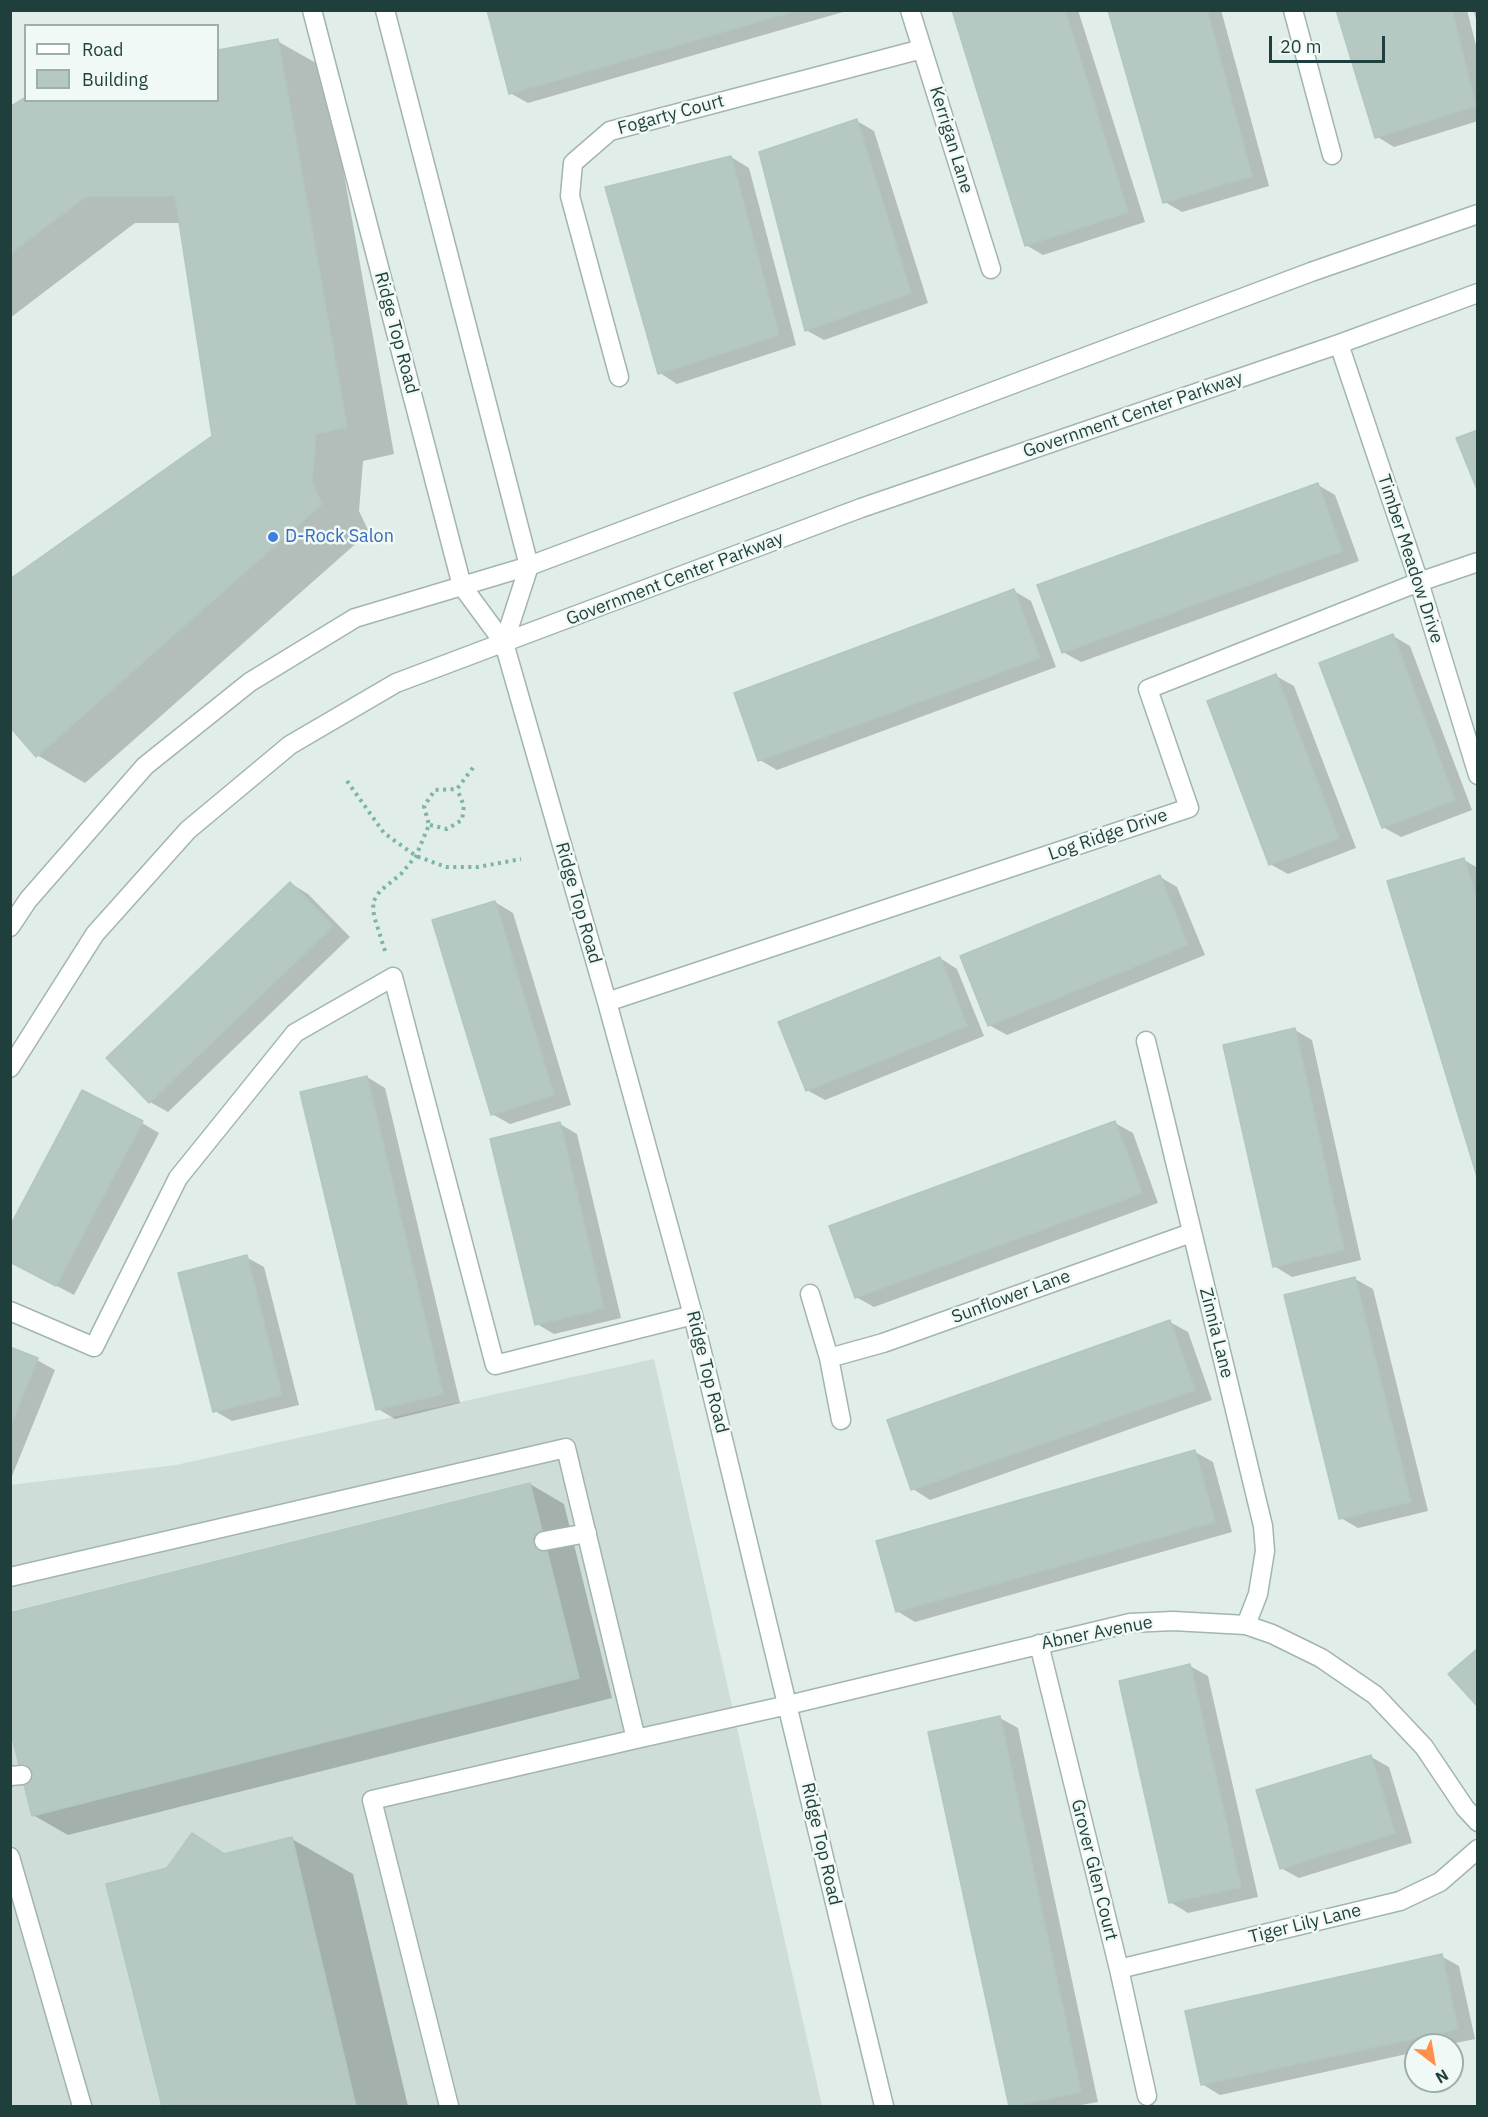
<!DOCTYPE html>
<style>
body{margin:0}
#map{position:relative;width:1488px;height:2117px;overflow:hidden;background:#e0ede9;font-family:"IBM Plex Sans",sans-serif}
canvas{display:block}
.frame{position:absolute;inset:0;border:12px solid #1e3f3b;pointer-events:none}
.legend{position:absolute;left:24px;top:24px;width:195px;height:78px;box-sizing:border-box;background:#f1f9f6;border:2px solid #9dafab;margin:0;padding:8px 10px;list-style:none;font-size:18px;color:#1e3f3b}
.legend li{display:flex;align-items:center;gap:12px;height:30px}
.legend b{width:30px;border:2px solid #9dafab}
.north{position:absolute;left:1404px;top:2033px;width:60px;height:60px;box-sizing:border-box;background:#f1f9f6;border:2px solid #9dafab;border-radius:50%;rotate:149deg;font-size:16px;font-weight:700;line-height:24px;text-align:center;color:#1e3f3b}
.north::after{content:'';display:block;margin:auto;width:21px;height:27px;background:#ff8f4b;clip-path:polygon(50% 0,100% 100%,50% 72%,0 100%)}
.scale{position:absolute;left:1269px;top:36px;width:116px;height:27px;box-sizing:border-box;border:3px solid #1e3f3b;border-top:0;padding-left:8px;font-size:18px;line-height:21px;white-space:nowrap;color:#1e3f3b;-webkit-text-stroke:4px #f1f9f6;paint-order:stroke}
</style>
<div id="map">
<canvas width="1488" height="2117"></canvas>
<div class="frame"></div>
<ul class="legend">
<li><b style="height:8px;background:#fff"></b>Road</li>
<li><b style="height:16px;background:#b5c8c2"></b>Building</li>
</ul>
<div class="north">N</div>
<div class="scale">20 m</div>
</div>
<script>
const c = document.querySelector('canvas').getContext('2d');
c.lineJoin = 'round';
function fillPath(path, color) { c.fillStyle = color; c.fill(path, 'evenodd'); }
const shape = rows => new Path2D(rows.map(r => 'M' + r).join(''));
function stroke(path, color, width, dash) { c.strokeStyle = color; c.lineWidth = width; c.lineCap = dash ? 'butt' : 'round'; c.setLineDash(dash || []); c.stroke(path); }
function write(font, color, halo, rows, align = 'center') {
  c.font = font + ' "IBM Plex Sans",sans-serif'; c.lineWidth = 5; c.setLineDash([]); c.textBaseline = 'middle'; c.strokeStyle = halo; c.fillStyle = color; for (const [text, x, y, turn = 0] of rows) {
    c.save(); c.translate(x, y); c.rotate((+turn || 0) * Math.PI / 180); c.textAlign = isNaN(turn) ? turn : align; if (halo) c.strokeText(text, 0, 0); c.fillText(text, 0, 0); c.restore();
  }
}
const built = shape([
 [654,1359,822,2106,11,2106,10,1485,176,1465]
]);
const shadow = shape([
 [489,10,850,10,528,103,510,93],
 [954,10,1078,10,1145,222,1043,255,1026,245],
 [1109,10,1221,10,1269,186,1182,212,1165,202],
 [1337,10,1467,10,1478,53,1478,121,1394,147,1376,136],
 [1473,10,1478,10,1478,25],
 [277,41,325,68,394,454,363,461,359,511,369,532,85,783,37,755,213,437,180,223,135,223,10,318,10,109,26,100,218,100,218,52],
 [857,121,874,131,928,303,824,340,806,330],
 [731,157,749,168,796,345,677,384,660,373],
 [1318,485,1335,495,1359,561,1081,662,1063,652],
 [1014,591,1031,601,1056,667,777,770,760,760],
 [1393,636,1410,646,1472,810,1401,837,1383,827],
 [1276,676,1294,686,1356,848,1288,874,1270,864],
 [1464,860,1478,868,1478,1175],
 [1160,877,1177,887,1205,955,1007,1035,989,1025],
 [290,883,308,894,350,937,168,1112,150,1102,108,1058],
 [495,902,513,913,571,1105,510,1124,492,1114],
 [940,958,957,969,984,1036,825,1100,807,1090],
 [1295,1030,1312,1040,1361,1260,1292,1277,1274,1266],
 [367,1077,385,1088,460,1403,395,1419,378,1409],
 [142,1123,159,1133,74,1295,10,1261],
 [1115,1123,1133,1133,1158,1203,874,1307,856,1297],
 [560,1124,577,1134,621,1318,554,1334,537,1324],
 [246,1257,264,1267,299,1405,232,1421,215,1411],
 [1355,1279,1373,1289,1428,1511,1358,1528,1341,1518],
 [1170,1322,1188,1332,1212,1400,930,1500,913,1489,889,1421],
 [10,1349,37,1360,55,1370,12,1476,10,1475],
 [1195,1452,1213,1462,1232,1532,915,1622,897,1611],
 [530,1484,564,1504,612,1698,68,1835,33,1815],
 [1190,1666,1208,1676,1258,1897,1188,1913,1170,1902],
 [1000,1718,1018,1728,1098,2102,1076,2106,1010,2106,930,1733],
 [1371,1757,1389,1767,1412,1843,1299,1878,1281,1868],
 [192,1835,227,1855,292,1839,353,1874,408,2106,164,2106,108,1885,168,1869],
 [1441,1956,1459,1966,1475,2039,1446,2045,1416,2045,1416,2052,1220,2095,1202,2084]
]);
const building = shape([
 [487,10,799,10,509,94,487,10],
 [952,10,1065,10,1128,212,1025,246,952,10],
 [1108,10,1207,10,1252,176,1163,203,1108,10],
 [1336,10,1452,10,1476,106,1375,138,1336,10],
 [278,39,347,427,316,434,312,482,322,504,36,757,10,727,10,579,212,436,175,196,87,196,10,254,10,107,26,97,26,100,218,100,218,50,278,39],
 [857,119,911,293,805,331,759,152,857,119],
 [731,156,779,335,658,374,605,187,731,156],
 [1478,430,1478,492,1456,438,1478,430],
 [1318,483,1342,551,1062,653,1037,585,1318,483],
 [1014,589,1040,658,758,761,734,693,1014,589],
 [1393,634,1455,800,1382,828,1319,663,1393,634],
 [1276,674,1339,838,1269,865,1207,701,1276,674],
 [1464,858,1478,903,1478,1180,1387,881,1464,858],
 [1160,875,1188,945,988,1026,960,956,1160,875],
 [290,882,333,926,149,1103,106,1058,290,882],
 [495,901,554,1095,491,1115,432,920,495,901],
 [940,957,967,1026,806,1091,778,1022,940,957],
 [1295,1028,1344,1250,1273,1267,1223,1045,1295,1028],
 [367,1076,443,1394,376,1410,300,1092,367,1076],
 [82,1090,143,1121,56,1286,10,1262,10,1226,82,1090],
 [1115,1121,1142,1193,855,1298,829,1226,1115,1121],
 [560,1122,604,1308,535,1325,490,1139,560,1122],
 [247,1255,282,1395,213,1412,178,1273,247,1255],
 [1355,1277,1411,1502,1339,1519,1284,1295,1355,1277],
 [1170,1320,1195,1390,911,1490,887,1420,1170,1320],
 [10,1347,38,1358,10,1427,10,1347],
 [1195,1450,1215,1522,896,1612,876,1541,1195,1450],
 [530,1483,579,1678,32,1816,10,1729,10,1613,530,1483],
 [1478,1648,1478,1707,1448,1674,1478,1648],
 [1190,1664,1241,1887,1169,1903,1119,1681,1190,1664],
 [1000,1716,1081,2092,1014,2106,1009,2106,928,1732,1000,1716],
 [1371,1755,1395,1833,1280,1869,1256,1790,1371,1755],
 [192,1833,224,1854,292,1837,356,2106,162,2106,106,1884,167,1868,192,1833],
 [1442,1954,1458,2029,1201,2085,1185,2011,1442,1954]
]);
const path = shape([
 [347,781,384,833,416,856,446,867,478,867,521,859],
 [430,825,447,829,462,820,464,806,457,789],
 [385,951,374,916,373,902,380,891,401,874,416,856,429,825,424,806,435,790,457,789,475,765]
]);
const minor = shape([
 [312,10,462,586,504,643,607,1002,693,1315,884,2106],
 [385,10,529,566,504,643],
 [910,10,991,269],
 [1293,10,1332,155],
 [1339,344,1419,582,1478,775],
 [619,377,570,196,573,163,610,131,922,49],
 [10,927,28,900,145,766,250,682,355,618,529,566,1311,272,1478,214],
 [607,1002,1189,808,1148,689,1419,582,1478,562],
 [1146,1041,1263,1526,1265,1551,1258,1594,1246,1625],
 [10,1068,95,934,188,830,290,745,396,683,861,508,1339,344,1478,293],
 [810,1294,829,1358,841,1420],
 [10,1311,94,1347,178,1178,295,1033,393,977,495,1365,693,1315],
 [829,1358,883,1343,1191,1233],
 [544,1541,587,1533],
 [10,1577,566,1448,636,1739,788,1705,1130,1623,1173,1621,1246,1625,1272,1634,1321,1658,1375,1695,1424,1747,1465,1808,1478,1822],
 [1039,1644,1119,1969,1147,2096],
 [10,1776,22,1775],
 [10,1857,82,2106],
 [1119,1969,1400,1901,1440,1882,1478,1849],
 [449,2106,372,1800,636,1739]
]);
const markers = [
 [273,537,6,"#3f7fe0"]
];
const streetNames = [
 ["Fogarty Court",671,115,-15],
 ["Kerrigan Lane",951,140,73],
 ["Ridge Top Road",396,333,75],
 ["Government Center Parkway",1133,415,-19],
 ["Timber Meadow Drive",1410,559,72],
 ["Government Center Parkway",675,579,-21],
 ["Log Ridge Drive",1108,835,-19],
 ["Ridge Top Road",578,903,74],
 ["Sunflower Lane",1011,1297,-20],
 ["Zinnia Lane",1216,1333,76],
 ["Ridge Top Road",707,1372,76],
 ["Abner Avenue",1097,1633,-11],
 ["Ridge Top Road",821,1844,77],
 ["Grover Glen Court",1094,1870,76],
 ["Tiger Lily Lane",1305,1924,-14]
];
const shopNames = [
 ["D-Rock Salon",285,537]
];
fillPath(built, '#ceddd8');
fillPath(shadow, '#0003');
fillPath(building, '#b5c8c2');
stroke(building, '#b1c7c1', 1.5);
stroke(minor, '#a2b5b1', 21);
stroke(path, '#7cb4aa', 4, [3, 4.5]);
stroke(minor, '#fff', 18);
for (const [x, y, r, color] of markers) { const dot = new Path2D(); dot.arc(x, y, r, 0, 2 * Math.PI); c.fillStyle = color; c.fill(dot); stroke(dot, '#f1f9f6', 2); }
write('18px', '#1e3f3b', '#f1f9f6', streetNames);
write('18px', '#366cbe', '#f1f9f6', shopNames, 'left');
</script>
